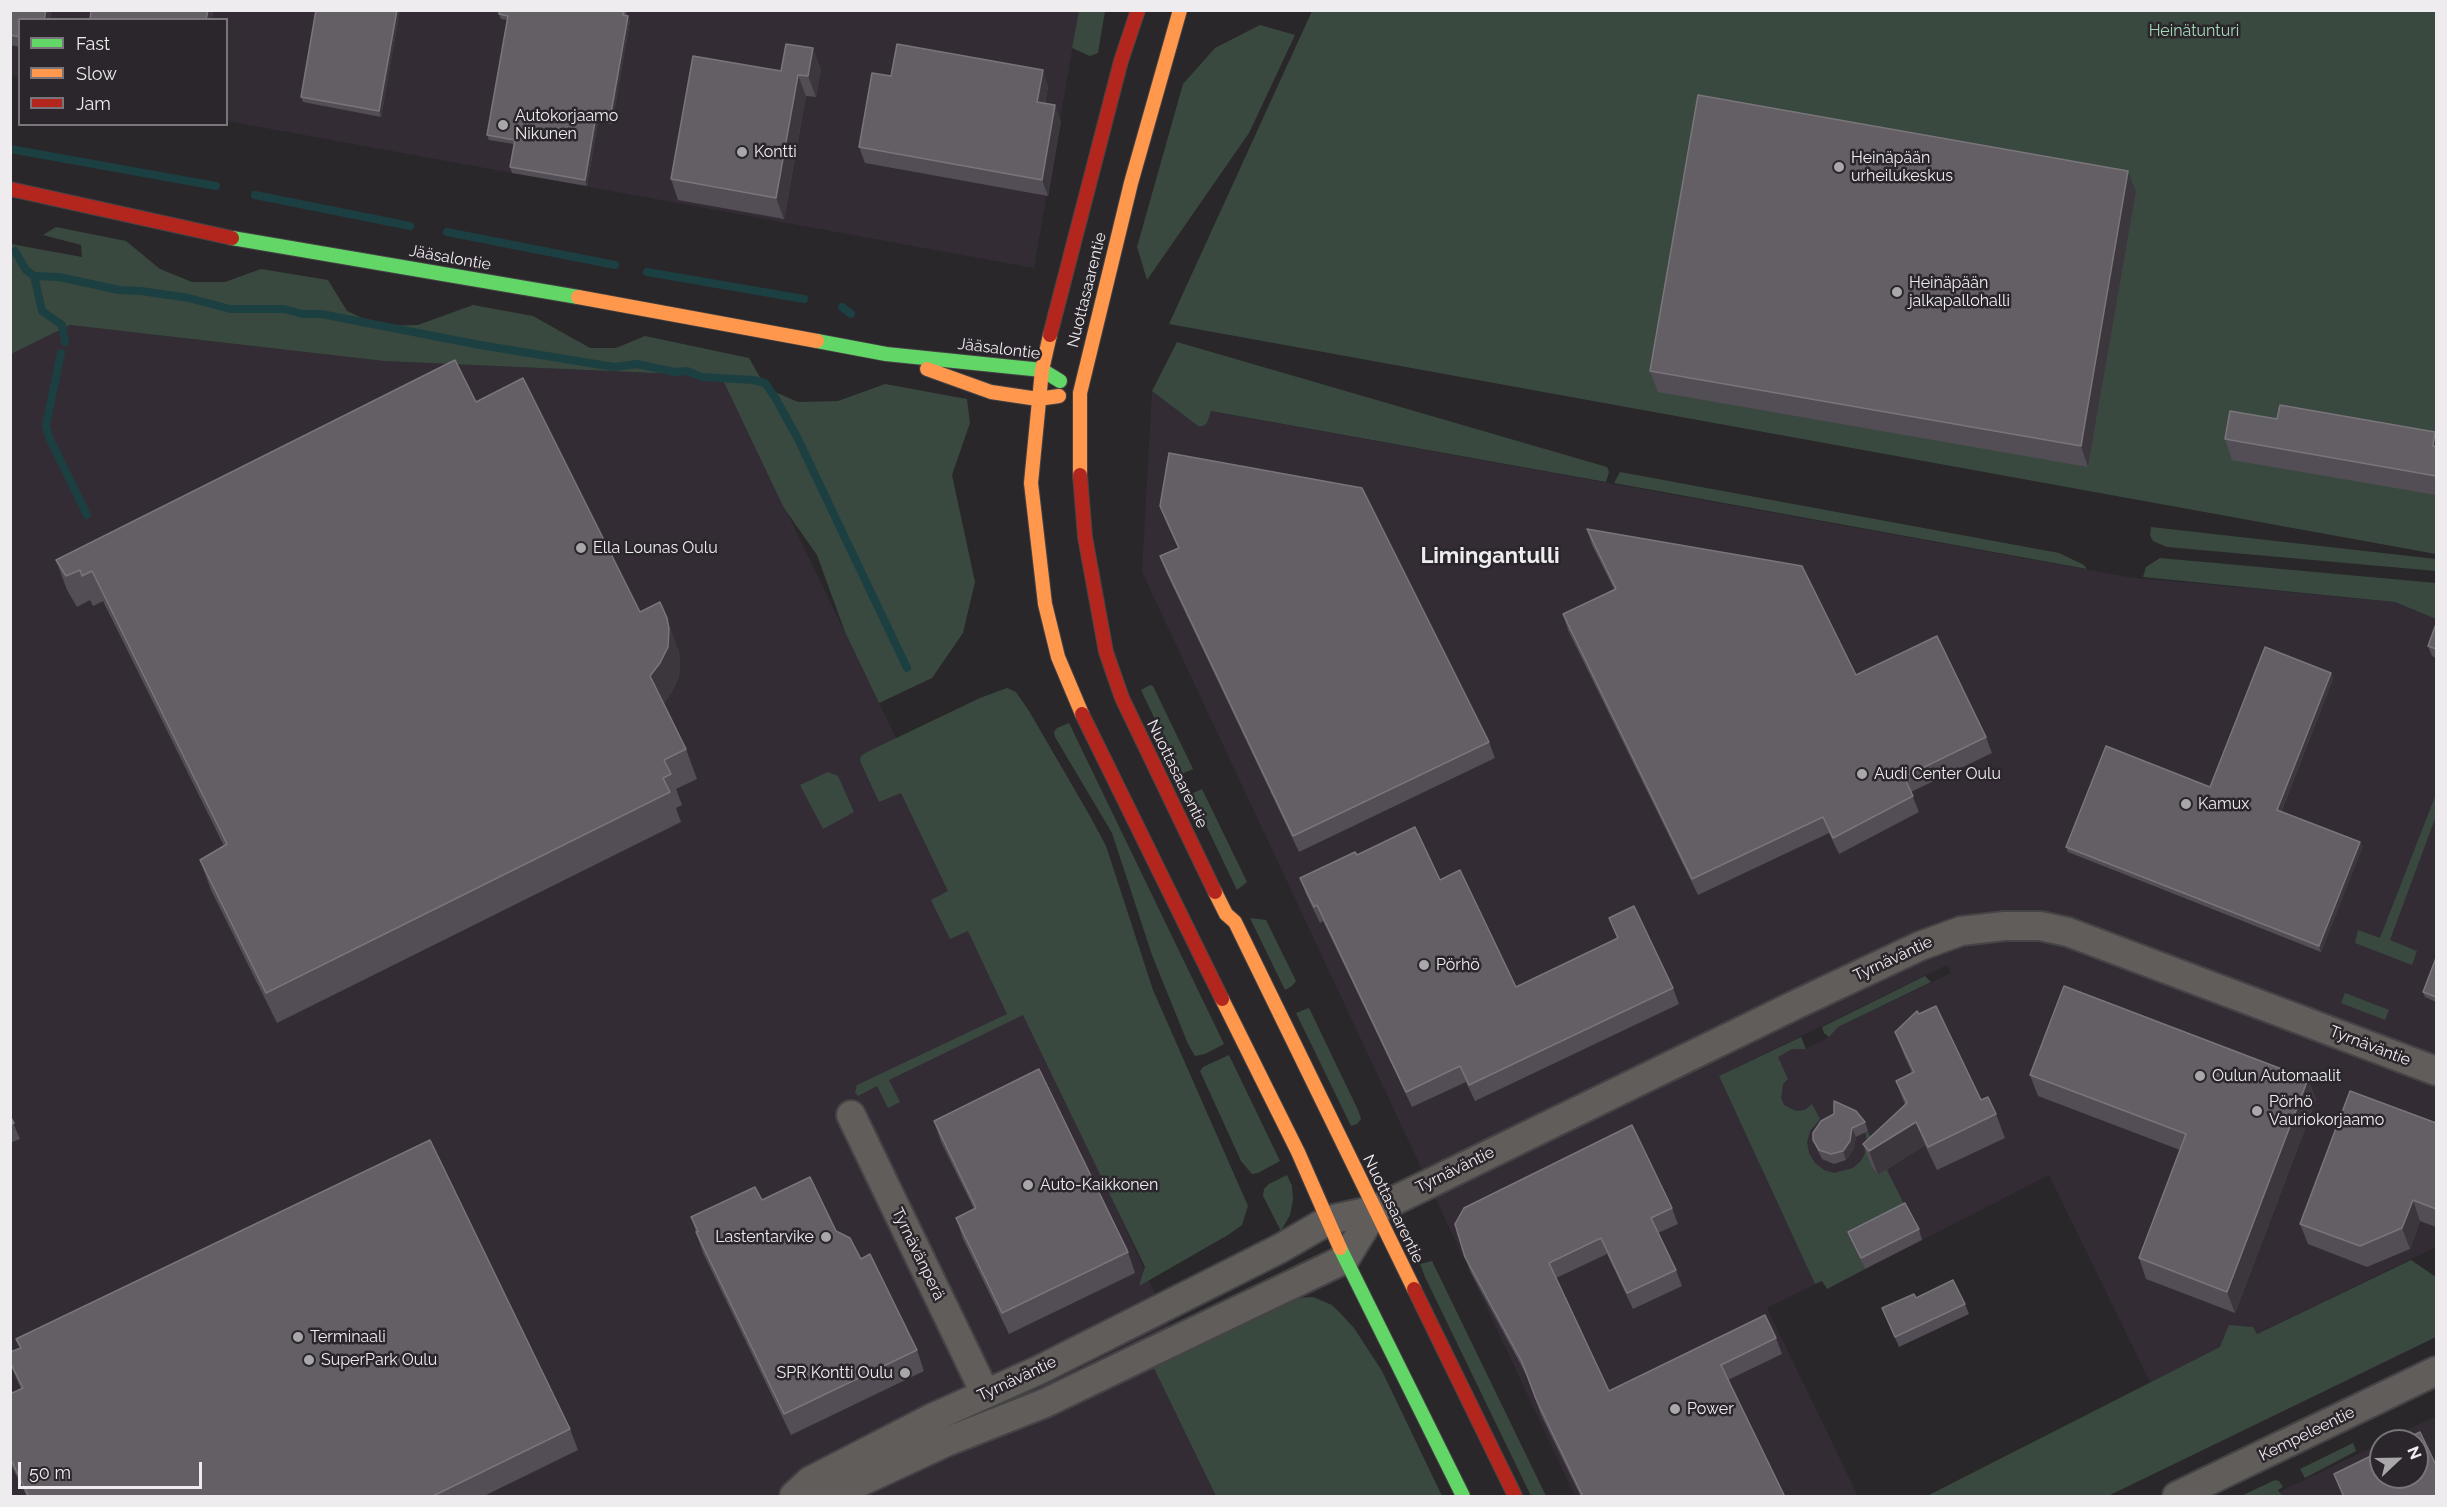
<!DOCTYPE html>
<meta charset="utf-8">
<style>
body{margin:0}
#map{position:relative;width:2447px;height:1507px;overflow:hidden;background:#29272a;font-family:Raleway,sans-serif}
canvas{display:block}
.frame{position:absolute;inset:0;border:12px solid #efecf0;pointer-events:none}
.legend{position:absolute;left:18px;top:18px;width:210px;height:108px;box-sizing:border-box;background:#2a262b;border:2px solid #79757a;margin:0;padding:8px 10px;list-style:none;font-size:18px;color:#efecf0}
.legend li{display:flex;align-items:center;gap:12px;height:30px}
.legend b{width:30px;border:2px solid #79757a}
.north{position:absolute;left:2369px;top:1429px;width:60px;height:60px;box-sizing:border-box;background:#2a262b;border:2px solid #79757a;border-radius:50%;rotate:68deg;font-size:16px;font-weight:700;line-height:24px;text-align:center;color:#efecf0}
.north::after{content:'';display:block;margin:auto;width:21px;height:27px;background:#aaa7ab;clip-path:polygon(50% 0,100% 100%,50% 72%,0 100%)}
.scale{position:absolute;left:18px;top:1462px;width:184px;height:27px;box-sizing:border-box;border:3px solid #efecf0;border-top:0;padding-left:8px;font-size:18px;line-height:21px;white-space:nowrap;color:#efecf0;-webkit-text-stroke:4px #2a262b;paint-order:stroke}
</style>
<div id="map">
<canvas width="2447" height="1507"></canvas>
<div class="frame"></div>
<ul class="legend">
<li><b style="height:8px;background:#63d668"></b>Fast</li>
<li><b style="height:8px;background:#ff974d"></b>Slow</li>
<li><b style="height:8px;background:#b3261e"></b>Jam</li>
</ul>
<div class="north">N</div>
<div class="scale">50 m</div>
</div>
<script>
const c = document.querySelector('canvas').getContext('2d');
c.lineJoin = 'round';
function fillPath(path, color) { c.fillStyle = color; c.fill(path, 'evenodd'); }
const shape = rows => new Path2D(rows.map(r => 'M' + r).join(''));
function stroke(path, color, width, dash) { c.strokeStyle = color; c.lineWidth = width; c.lineCap = dash ? 'butt' : 'round'; c.setLineDash(dash || []); c.stroke(path); }
function write(font, color, halo, rows, align = 'center') {
  c.font = font + ' Raleway,sans-serif'; c.lineWidth = 5; c.setLineDash([]); c.textBaseline = 'middle'; c.strokeStyle = halo; c.fillStyle = color; for (const [text, x, y, turn = 0] of rows) {
    c.save(); c.translate(x, y); c.rotate((+turn || 0) * Math.PI / 180); c.textAlign = isNaN(turn) ? turn : align; if (halo) c.strokeText(text, 0, 0); c.fillText(text, 0, 0); c.restore();
  }
}
const built = shape([
 [10,11,1079,11,1034,268,227,121,226,20,20,20,19,78,11,76],
 [70,325,384,361,721,376,1026,1007,1246,1496,11,1496,11,354],
 [1152,391,1198,426,1207,423,1210,411,2128,577,2395,602,2436,619,2436,1247,2256,1334,2150,1382,2049,1175,1827,1289,1726,1081,1792,1049,1806,1049,1829,1037,1838,1027,1951,973,1947,965,1719,1076,1815,1284,1767,1308,1858,1496,1575,1496,1142,572],
 [2436,1416,2436,1496,2271,1496,2381,1443,2381,1477,2417,1477,2417,1441,2385,1441]
]);
const green = shape([
 [1079,11,1105,11,1098,53,1090,56,1072,48],
 [1312,11,2436,11,2436,554,1169,324],
 [1260,25,1295,35,1249,133,1147,280,1137,247,1183,84,1215,48],
 [56,227,126,241,160,269,192,282,225,282,261,269,328,280,347,311,380,326,418,325,473,305,533,316,590,348,616,348,645,336,749,358,766,388,798,402,838,401,885,384,967,399,970,423,952,475,975,582,963,633,932,678,879,703,845,632,817,555,784,508,721,376,384,361,70,325,11,354,11,244,82,257,81,245,43,235],
 [1177,342,1607,467,1609,472,1606,482,1211,411,1207,423,1203,426,1198,426,1152,391],
 [1620,472,2059,553,2084,565,2087,569,1614,483],
 [2151,527,2436,559,2436,571,2167,547,2153,541,2150,535],
 [2160,558,2436,583,2436,619,2395,602,2143,577,2146,567],
 [1150,685,1153,686,1193,769,1181,774,1141,690],
 [1007,688,1016,692,1029,711,1090,816,1106,846,1153,990,1248,1206,1242,1225,1228,1235,1139,1286,1145,1267,1023,1015,889,1080,900,1102,888,1108,877,1086,858,1096,855,1092,857,1085,1007,1014,968,931,950,939,931,900,948,891,901,793,879,802,860,761,861,756,867,752,980,698],
 [1069,723,1224,1044,1205,1054,1195,1056,1188,1044,1152,955,1112,833,1055,737,1054,732,1057,728],
 [828,772,838,776,854,812,823,829,800,785],
 [1202,789,1247,882,1237,890,1191,794],
 [2436,794,2436,816,2390,940,2417,951,2412,965,2355,943,2358,930,2380,938],
 [1250,918,1266,920,1296,981,1292,986,1285,990],
 [1925,976,1931,982,1838,1027,1829,1037,1824,1033,1822,1027],
 [2345,993,2389,1010,2385,1020,2341,1003],
 [1309,1008,1358,1110,1361,1119,1357,1124,1351,1126,1296,1013],
 [1801,1037,1806,1049,1792,1049,1778,1057,1788,1079,1783,1084,1781,1098,1784,1105,1796,1111,1805,1110,1812,1104,1820,1119,1810,1131,1807,1142,1809,1153,1815,1163,1824,1170,1834,1173,1853,1168,1861,1161,1865,1153,1867,1142,1865,1132,1868,1132,1909,1214,1852,1243,1865,1269,1827,1289,1822,1281,1815,1284,1719,1076],
 [1229,1055,1280,1161,1258,1173,1252,1174,1241,1161,1200,1071,1203,1067],
 [1287,1175,1292,1186,1293,1200,1290,1215,1281,1231,1263,1196,1264,1189,1269,1184],
 [2411,1260,2436,1277,2436,1337,2108,1496,1927,1496,2220,1347,2229,1325,2253,1327,2257,1334],
 [1432,1261,1546,1496,1531,1496,1425,1277,1420,1264],
 [1313,1297,1332,1305,1342,1315,1354,1328,1382,1371,1442,1496,1216,1496,1152,1364,1296,1298],
 [2353,1443,2356,1451,2305,1478,2300,1469],
 [2275,1480,2279,1481,2283,1487,2278,1490,2282,1496,2241,1496]
]);
const stream = shape([
 [10,149,216,186],
 [255,195,410,226],
 [447,232,615,265],
 [15,251,26,270,34,276,42,311,62,325,65,342],
 [647,272,804,299],
 [34,276,59,277,119,290,141,291,189,298,230,309,284,309,302,314,321,314,480,345,614,367,637,364,675,372,687,371,702,377,753,380,765,383,776,399,798,439,907,668],
 [842,307,851,314],
 [61,353,46,425,49,437,87,515]
]);
const street = shape([
 [851,1115,985,1393],
 [794,1496,810,1481,934,1417,1039,1370,1281,1248,1329,1220,1375,1210,1797,1004,1920,946,1961,931,2005,926,2040,926,2068,932,2436,1071],
 [830,1496,946,1442,1045,1403,1345,1259,1375,1210],
 [2177,1496,2436,1371]
]);
const fast = shape([
 [232,238,578,297],
 [817,341,886,354,1042,370,1060,381],
 [1340,1248,1463,1496]
]);
const slow = shape([
 [578,297,817,341],
 [1050,335,1042,370,1031,483,1045,604,1058,657,1082,714],
 [927,369,991,392,1038,399,1059,396],
 [1080,475,1080,393,1131,183,1180,10],
 [1215,892,1226,914,1235,922,1414,1289],
 [1222,999,1298,1152,1340,1248]
]);
const jam = shape([
 [10,189,232,238],
 [1050,335,1121,61,1138,10],
 [1080,475,1085,537,1106,652,1122,698,1215,892],
 [1082,714,1222,999],
 [1414,1289,1515,1496]
]);
const wall = shape([
 [10,10,52,10,50,20,20,20,20,47,10,45],
 [316,10,400,10,381,117,303,102,301,97],
 [499,10,627,10,626,16,630,21,612,124,598,122,587,186,512,173,510,167,514,144,489,140,487,135,507,20,501,19,499,14],
 [821,69,816,97,806,96,784,219,678,200,671,179,781,71],
 [891,76,1048,86,1045,104,1061,121,1048,196,865,163,859,147],
 [2136,192,2088,467,1658,392,1650,371],
 [476,402,640,612,678,649,680,659,679,677,671,693,664,703,686,749,697,779,676,789,682,805,676,808,681,822,277,1023,211,890,200,860,224,846,103,601,93,606,90,600,77,607,67,590,56,560],
 [2277,419,2436,436,2436,495,2232,460,2225,439],
 [1160,506,1489,742,1495,758,1299,852,1166,572,1160,556,1178,548,1166,522],
 [1587,529,1856,675,1986,737,1992,753,1911,792,1919,812,1839,854,1829,833,1698,895,1568,630,1563,614,1614,589,1592,545],
 [2436,624,2436,658,2432,656,2428,646],
 [2331,673,2333,679,2281,812,2360,842,2362,848,2321,952,2068,852,2066,847,2210,787],
 [1357,855,1440,880,1516,987,1617,938,1609,918,1673,988,1679,1004,1475,1101,1466,1082,1412,1107,1323,921,1320,923,1306,894,1300,878],
 [2436,958,2436,1002,2425,997,2423,992],
 [1919,1014,1981,1100,1996,1114,2005,1138,1937,1170,1925,1145,1878,1175,1872,1167,1863,1144,1905,1105,1896,1081,1912,1073,1904,1055,1895,1032],
 [2030,1075,2308,1079,2316,1100,2235,1313,2146,1279,2139,1258,2180,1150,2038,1096],
 [10,1116,20,1139,10,1143],
 [934,1121,1128,1252,1135,1273,1009,1334,963,1239,956,1218,974,1209,941,1142],
 [1865,1122,1868,1131,1856,1137,1853,1150,1846,1160,1834,1164,1822,1159,1817,1149,1813,1140],
 [2436,1123,2436,1227,2420,1221,2410,1249,2367,1267,2308,1244,2300,1224],
 [762,1200,861,1259,917,1350,924,1371,791,1435,703,1253,691,1217],
 [1672,1208,1678,1224,1658,1233,1676,1270,1682,1286,1633,1309,1607,1254,1556,1278,1609,1391,1776,1338,1782,1354,1728,1380,1785,1497,1581,1497,1541,1415,1528,1378,1471,1273,1465,1257],
 [1919,1229,1922,1240,1865,1269,1852,1243,1848,1232],
 [1916,1298,1965,1304,1969,1314,1899,1347,1882,1308],
 [16,1339,570,1429,578,1450,482,1497,27,1497,10,1463,10,1394,21,1389,10,1364,10,1352,20,1348],
 [2334,1474,2436,1497,2343,1497]
]);
const shadedWall = shape([
 [46,10,52,10,50,20,44,20],
 [208,10,214,10,212,20,206,20],
 [397,10,400,10,381,117,379,111],
 [628,16,630,21,612,124,610,119],
 [813,48,821,69,816,97,808,76],
 [1043,70,1048,86,1042,118,1037,102],
 [798,75,806,96,784,219,776,198],
 [1055,105,1061,121,1048,196,1042,180],
 [596,116,598,122,587,186,585,180],
 [2128,171,2136,192,2088,467,2081,446],
 [2435,432,2436,436,2436,456,2433,446],
 [667,618,678,649,680,659,679,677,671,693,661,707,650,676],
 [2331,673,2333,679,2279,816,2277,810],
 [2360,842,2362,848,2321,952,2319,946],
 [2308,1079,2316,1100,2235,1313,2227,1292],
 [1916,1122,1925,1145,1878,1175,1869,1151],
 [1852,1128,1856,1137,1853,1150,1846,1160,1843,1151],
 [2413,1200,2420,1221,2410,1249,2402,1228]
]);
const building = shape([
 [10,10,46,10,44,20,20,20,20,37,10,35,10,10],
 [91,10,208,10,206,20,90,20,91,10],
 [316,10,397,10,379,111,301,97,316,10],
 [499,10,624,10,623,15,628,16,610,119,596,116,585,180,510,167,515,140,487,135,508,16,499,14,499,10],
 [786,44,813,48,808,76,798,75,776,198,671,179,693,56,781,71,786,44],
 [897,44,1043,70,1037,102,1055,105,1042,180,859,147,872,73,891,76,897,44],
 [1698,95,2128,171,2081,446,1650,371,1698,95],
 [455,360,476,402,523,378,640,612,660,602,667,618,669,629,668,647,660,663,650,676,686,749,664,760,671,774,663,778,670,792,266,993,200,860,227,844,92,571,82,576,80,570,66,576,56,560,455,360],
 [2280,405,2435,432,2433,446,2436,447,2436,476,2225,439,2230,411,2277,419,2280,405],
 [1169,453,1362,488,1489,742,1293,836,1160,556,1179,548,1160,506,1169,453],
 [1587,529,1802,566,1856,675,1937,636,1986,737,1904,777,1913,796,1833,838,1823,817,1692,879,1563,614,1616,589,1587,529],
 [2436,624,2436,649,2428,646,2436,624],
 [2265,647,2331,673,2277,810,2360,842,2319,946,2066,847,2106,746,2210,787,2265,647],
 [1415,827,1440,880,1460,870,1516,987,1618,938,1609,918,1634,906,1673,988,1469,1085,1460,1066,1406,1092,1317,905,1314,907,1300,878,1355,852,1357,855,1415,827],
 [2436,958,2436,997,2423,992,2436,958],
 [2064,986,2308,1079,2227,1292,2139,1258,2186,1134,2030,1075,2064,986],
 [1936,1006,1981,1100,1988,1097,1996,1114,1928,1147,1916,1122,1869,1151,1863,1144,1907,1103,1896,1081,1914,1072,1895,1032,1917,1011,1919,1014,1936,1006],
 [1039,1069,1128,1252,1002,1313,956,1218,976,1208,934,1121,1039,1069],
 [2350,1091,2436,1123,2436,1209,2413,1200,2402,1228,2360,1246,2300,1224,2350,1091],
 [1834,1101,1856,1111,1865,1122,1852,1128,1850,1141,1843,1151,1831,1154,1819,1150,1813,1140,1813,1133,1821,1121,1834,1114,1834,1101],
 [10,1116,14,1123,10,1125,10,1116],
 [1632,1125,1672,1208,1651,1218,1676,1270,1627,1293,1601,1238,1549,1263,1609,1391,1765,1315,1776,1338,1721,1365,1785,1497,1583,1497,1536,1399,1522,1362,1465,1257,1455,1224,1464,1208,1632,1125],
 [430,1140,570,1429,431,1497,29,1497,10,1458,10,1394,23,1388,10,1362,10,1352,21,1348,16,1339,430,1140],
 [810,1177,836,1231,850,1238,861,1259,870,1254,917,1350,784,1414,696,1232,698,1231,691,1217,755,1187,762,1200,810,1177],
 [1905,1203,1919,1229,1861,1258,1848,1232,1905,1203],
 [1953,1280,1965,1304,1895,1337,1882,1308,1914,1294,1916,1298,1953,1280],
 [2420,1432,2436,1465,2436,1497,2344,1497,2334,1474,2381,1451,2381,1477,2417,1477,2417,1441,2402,1441,2420,1432]
]);
const markers = [
 [503,125,6,"#aaa7ab"],
 [742,152,6,"#aaa7ab"],
 [1839,167,6,"#aaa7ab"],
 [1897,292,6,"#aaa7ab"],
 [581,548,6,"#aaa7ab"],
 [1862,774,6,"#aaa7ab"],
 [2186,804,6,"#aaa7ab"],
 [1424,965,6,"#aaa7ab"],
 [2200,1076,6,"#aaa7ab"],
 [2257,1111,6,"#aaa7ab"],
 [1028,1185,6,"#aaa7ab"],
 [826,1237,6,"#aaa7ab"],
 [298,1337,6,"#aaa7ab"],
 [309,1360,6,"#aaa7ab"],
 [905,1373,6,"#aaa7ab"],
 [1675,1409,6,"#aaa7ab"]
];
const parkNames = [
 ["Heinätunturi",2194,31]
];
const poiNames = [
 ["Autokorjaamo",515,116],
 ["Nikunen",515,134],
 ["Kontti",754,152],
 ["Heinäpään",1851,158],
 ["urheilukeskus",1851,176],
 ["Heinäpään",1909,283],
 ["jalkapallohalli",1909,301],
 ["Ella Lounas Oulu",593,548],
 ["Audi Center Oulu",1874,774],
 ["Kamux",2198,804],
 ["Pörhö",1436,965],
 ["Oulun Automaalit",2212,1076],
 ["Pörhö",2269,1102],
 ["Vauriokorjaamo",2269,1120],
 ["Auto-Kaikkonen",1040,1185],
 ["Lastentarvike",814,1237,"right"],
 ["Terminaali",310,1337],
 ["SuperPark Oulu",321,1360],
 ["SPR Kontti Oulu",893,1373,"right"],
 ["Power",1687,1409]
];
const streetNames = [
 ["Jääsalontie",450,258,10],
 ["Nuottasaarentie",1087,290,-76],
 ["Jääsalontie",999,349,7],
 ["Nuottasaarentie",1177,774,64],
 ["Tyrnäväntie",1893,959,-25],
 ["Tyrnäväntie",2370,1046,21],
 ["Tyrnäväntie",1455,1170,-26],
 ["Nuottasaarentie",1393,1209,64],
 ["Tyrnävänperä",918,1254,64],
 ["Tyrnäväntie",1017,1379,-25],
 ["Kempeleentie",2307,1434,-26]
];
const districtNames = [
 ["Limingantulli",1490,556]
];
fillPath(built, '#332c35');
fillPath(green, '#3a493f');
stroke(stream, '#1c3f42', 8);
stroke(street, '#454345', 32);
stroke(fast, '#454345', 16);
stroke(slow, '#454345', 16);
stroke(jam, '#454345', 16);
stroke(street, '#605d5b', 28);
stroke(fast, '#63d668', 14);
stroke(slow, '#ff974d', 14);
stroke(jam, '#b3261e', 14);
fillPath(wall, '#534e55');
fillPath(shadedWall, '#3b373d');
fillPath(building, '#645f65');
stroke(building, '#79757b', 1.5);
for (const [x, y, r, color] of markers) { const dot = new Path2D(); dot.arc(x, y, r, 0, 2 * Math.PI); c.fillStyle = color; c.fill(dot); stroke(dot, '#2a262b', 2); }
write('16px', '#a4d9b6', '#2a262b', parkNames);
write('16px', '#efecf0', '#2a262b', poiNames, 'left');
write('16px', '#efecf0', '#2a262b', streetNames);
write('bold 22px', '#efecf0', '#2a262b', districtNames);
</script>
